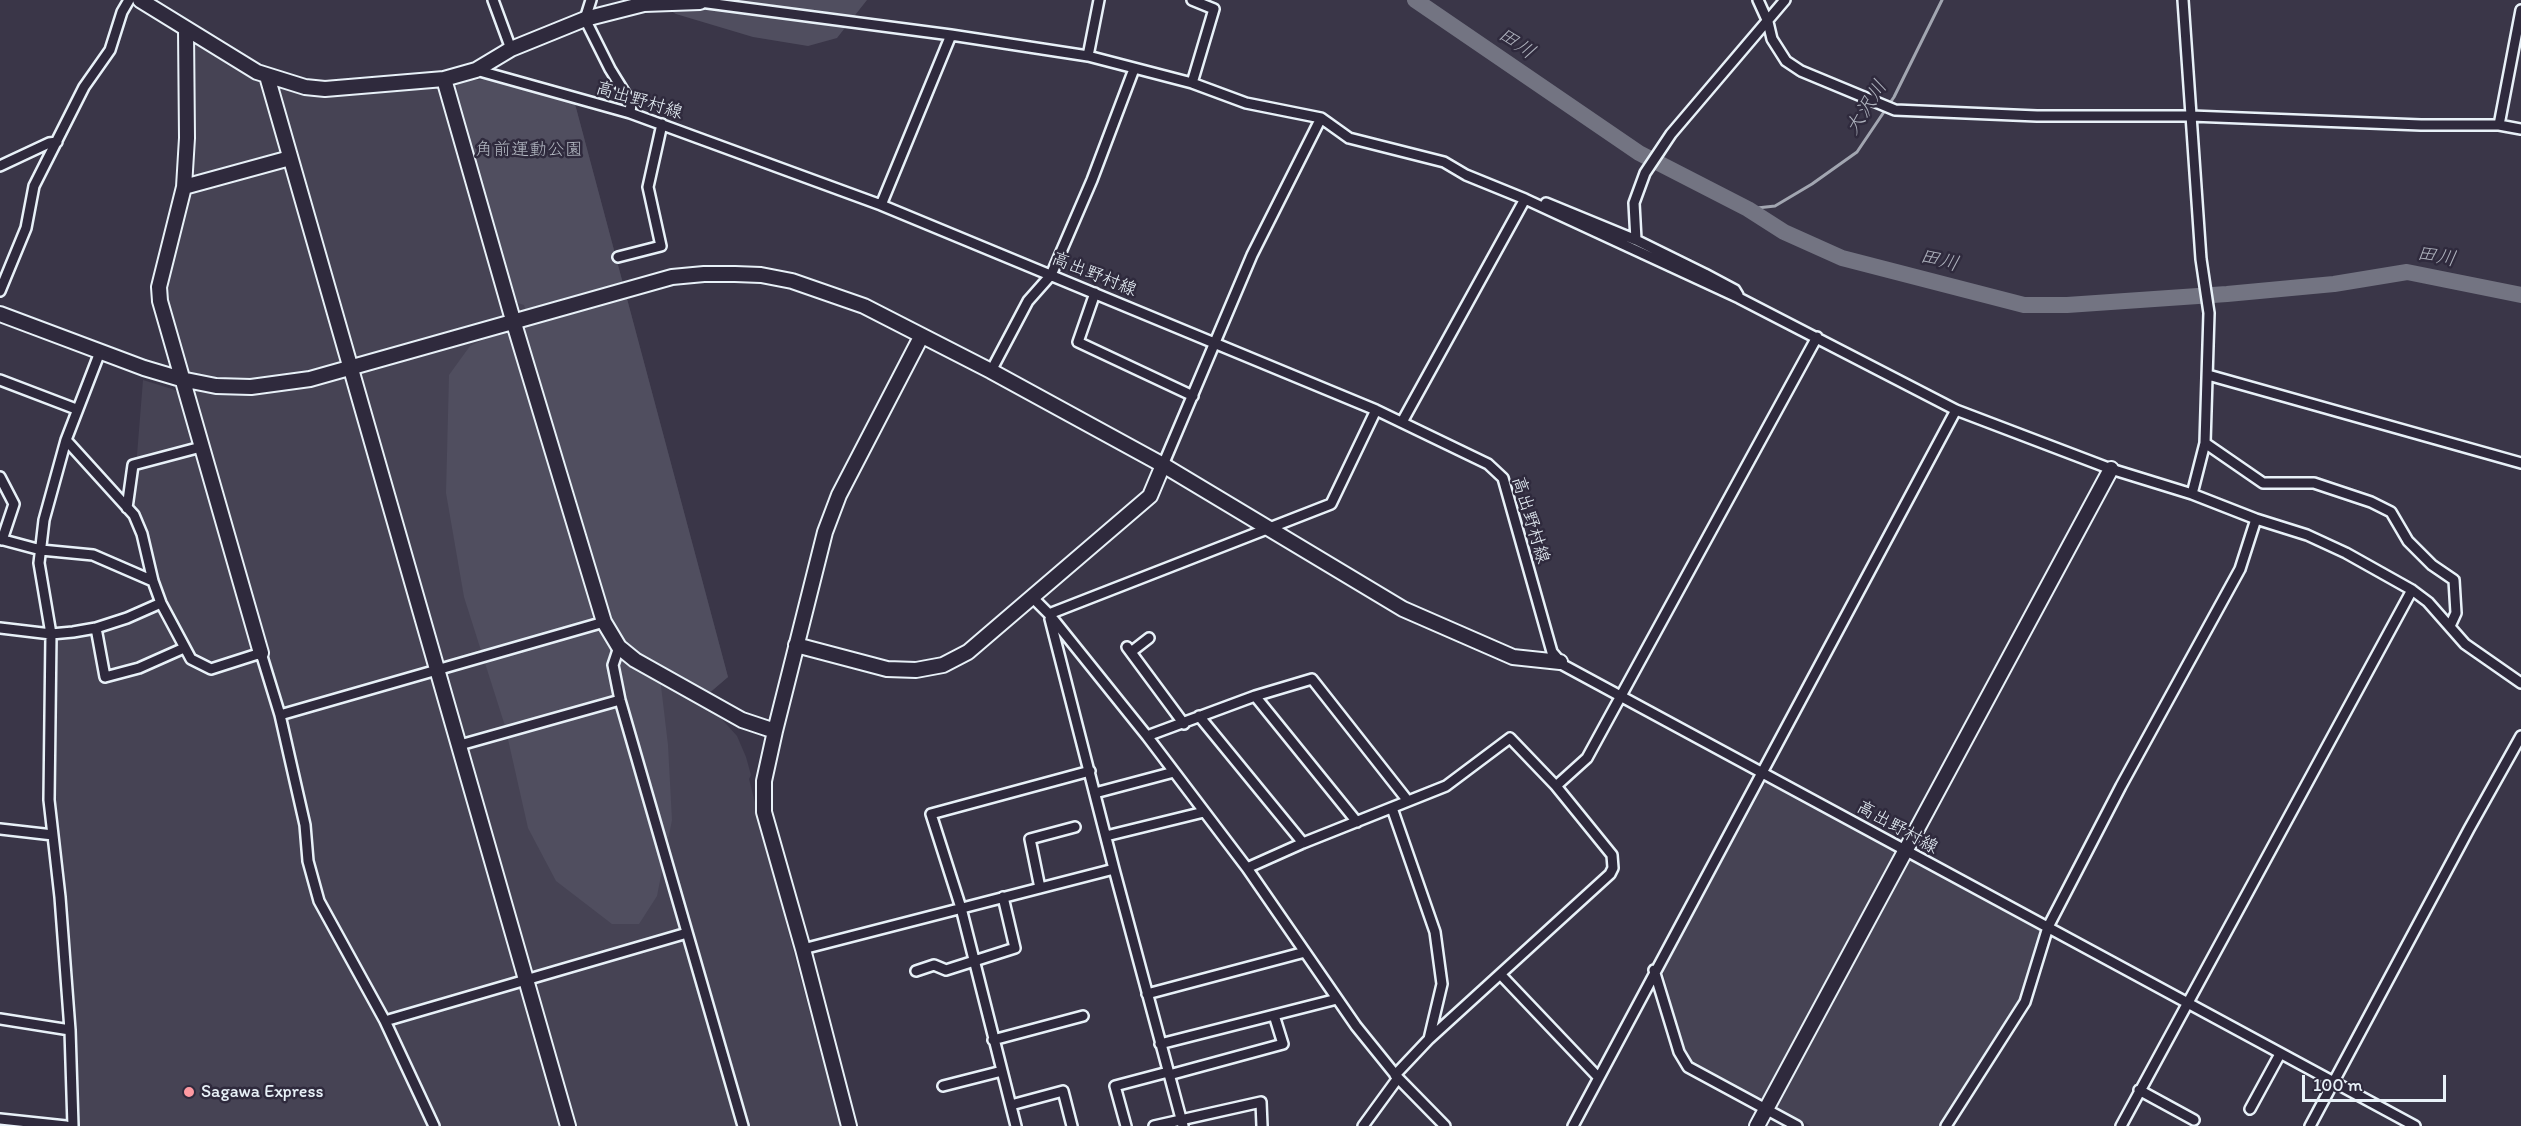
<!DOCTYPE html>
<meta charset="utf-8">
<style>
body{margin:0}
#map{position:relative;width:2521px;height:1126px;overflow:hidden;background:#3a3648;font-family:Itim,sans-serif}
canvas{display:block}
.scale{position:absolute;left:2302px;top:1075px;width:144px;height:27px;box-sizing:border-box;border:3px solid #e8f1f8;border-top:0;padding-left:8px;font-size:18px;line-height:21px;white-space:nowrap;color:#e8f1f8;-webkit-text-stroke:4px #2f2a3d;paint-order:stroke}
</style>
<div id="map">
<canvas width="2521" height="1126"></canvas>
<div class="scale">100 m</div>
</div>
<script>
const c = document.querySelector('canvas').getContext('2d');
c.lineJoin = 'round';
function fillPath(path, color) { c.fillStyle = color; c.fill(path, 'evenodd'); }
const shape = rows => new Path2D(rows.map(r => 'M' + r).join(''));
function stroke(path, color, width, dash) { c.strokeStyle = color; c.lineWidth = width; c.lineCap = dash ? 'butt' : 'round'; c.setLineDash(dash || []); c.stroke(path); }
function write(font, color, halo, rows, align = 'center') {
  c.font = font + ' Itim,"Klee One",sans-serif'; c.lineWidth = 5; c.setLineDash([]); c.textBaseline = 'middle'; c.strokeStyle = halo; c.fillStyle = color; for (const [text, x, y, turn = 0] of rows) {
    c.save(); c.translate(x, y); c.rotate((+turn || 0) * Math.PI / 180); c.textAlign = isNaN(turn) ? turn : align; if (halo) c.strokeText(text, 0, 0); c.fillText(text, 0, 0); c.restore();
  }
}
const built = shape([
 [194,40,280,86,436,83,491,79,575,104,728,677,698,703,716,713,728,726,737,736,746,757,751,775,749,779,793,950,822,1058,826,1057,843,1126,80,1126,73,982,56,805,55,643,59,639,120,629,168,606,161,589,148,538,133,505,143,380,172,389,192,398,165,295,167,279,190,195,188,43],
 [1766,781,1899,853,1764,1102,1693,1065,1682,1049,1663,971],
 [1908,858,2043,932,2020,1000,1940,1126,1810,1126,1774,1106]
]);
const green = shape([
 [652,0,867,0,837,38,808,46,753,37,676,14],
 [491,79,575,104,728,677,708,694,659,669,668,745,672,820,657,896,639,924,612,924,556,881,528,828,505,726,464,597,446,493,449,375,470,346,506,329,530,326,524,305,514,302,458,105,457,81]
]);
const stream = shape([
 [1748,209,1775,206,1812,184,1857,152,1894,97,1942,0]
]);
const river = shape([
 [1415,0,1639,153,1748,209,1784,232,1842,258,2024,305,2067,305,2227,294,2334,284,2407,272,2521,295]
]);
const street = shape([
 [493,0,511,49],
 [591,0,585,19,610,69,631,103,630,113],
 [1192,0,1214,9,1192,83],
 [1758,0,1768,22,1772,39,1786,61,1801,71,1895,110,2037,116,2191,116,2421,125,2499,125,2521,129],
 [2183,0,2201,259,2209,313,2205,443,2192,494],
 [700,2,951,35,1088,56,1192,83,1246,103,1321,118,1349,138,1444,162,1466,175,1525,199,1739,298,1956,410,2111,469,2192,494,2256,519,2307,535,2346,553,2412,590,2428,602,2465,644,2521,683],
 [1088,56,1099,0],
 [476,70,630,113,881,205,1376,410,1488,464,1503,478,1552,652,1563,665,2415,1126],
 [2499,125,2521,10],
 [0,166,49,143,57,142],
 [1546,203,1636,240,1705,274,1735,290,1738,295],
 [881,205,951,35],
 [1636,240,1634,203,1645,173,1671,134,1785,0],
 [618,257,661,246,648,187,662,124],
 [0,291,26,228,34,186,84,87,110,50,122,12,129,0],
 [1095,293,1078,342,1193,396],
 [991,371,1028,301,1051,275,1092,180,1134,69],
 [2208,375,2521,463],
 [0,380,76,409],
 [1402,422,1525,199],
 [66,440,134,515,142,534,153,581,161,603,191,659,211,669,261,653,280,715,305,825,308,861,319,901,385,1021,434,1126],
 [2205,443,2263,483,2314,483,2371,502,2391,512,2408,541,2432,565,2454,580,2456,613,2450,626],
 [1163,465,1252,255,1321,118],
 [0,477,14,504,2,540],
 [127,508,133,465,201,447],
 [0,539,41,550,93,555,153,581],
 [1033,598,1049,614,1147,736,1247,868,1356,1026,1398,1078,1445,1126],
 [1049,614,1331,504,1376,410],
 [1050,619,1114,869,1183,1126],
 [0,628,51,634,73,632,96,628,127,618,161,603],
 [96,628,105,677,139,668,184,648],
 [619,647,613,665,620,700,743,1126],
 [1127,647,1184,724],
 [1131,652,1149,638],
 [1255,696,1357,822],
 [280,715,604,622],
 [1199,716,1303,843],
 [1147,736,1255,696,1312,679,1408,801],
 [460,745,620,700],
 [1556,786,1587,758,1817,337],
 [1095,793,1174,772],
 [1392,808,1435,932,1442,984,1429,1039],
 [0,829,53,835],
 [1106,836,1204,812],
 [1247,868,1303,843,1446,786,1510,738,1556,786,1612,855,1613,868,1610,874,1429,1039,1395,1075],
 [1040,888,1030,839,1075,827],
 [803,949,1114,869],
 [1654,970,1679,1052,1688,1067,1797,1126],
 [916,971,934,965,946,970,1015,948,1003,897],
 [1501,975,1598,1077],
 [1147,994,1305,952],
 [0,1019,70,1030],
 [385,1021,687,933],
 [993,1040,1083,1016],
 [1160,1044,1337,999],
 [1169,1075,1283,1044,1274,1015],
 [943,1086,1002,1071],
 [2139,1090,2194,1120],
 [1011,1105,1063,1091,1072,1126],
 [2250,1109,2280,1054],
 [0,1119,66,1126],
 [73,1126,70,1030,60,897,49,800,51,634,39,563,44,520,66,440,100,352],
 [1016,1126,961,908,931,814,1090,771],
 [1126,1126,1115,1086,1168,1072],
 [1154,1126,1261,1102,1262,1126],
 [1363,1126,1398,1078],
 [1573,1126,1956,410],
 [1946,1126,2025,1002,2048,927,2121,786,2240,569,2256,519],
 [2121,1126,2412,590],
 [2310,1126,2469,829,2521,736]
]);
const secondary = shape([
 [140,0,257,72,305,87,325,89,444,79,476,70,511,49,585,19,644,4,700,2],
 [186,30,187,138,184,187,159,287,160,301,261,653],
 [267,76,568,1126],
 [444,79,513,320,604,622,619,647,635,660,742,720,775,731,764,781,764,812,803,949,849,1126],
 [184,187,290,158],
 [0,314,144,368,181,379,216,386,251,387,310,379,672,277,704,274,735,274,761,275,792,281,864,306,991,371,1163,465,1403,609,1513,657,1560,662],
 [796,645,887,669,916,670,943,665,968,652,1150,496,1163,465],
 [775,731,825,532,839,495,921,337],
 [1757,1126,2111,469]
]);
const markers = [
 [189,1092,6,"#ff9aa2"]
];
const streetNames = [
 ["高出野村線",639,101,17],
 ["高出野村線",1094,275,22],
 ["高出野村線",1530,520,73],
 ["高出野村線",1897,828,29]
];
const parkNames = [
 ["角前運動公園",529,150]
];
const poiNames = [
 ["Sagawa Express",201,1092]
];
const waterNames = [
 ["田川",1516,44,34],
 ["大沢川",1867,108,-58],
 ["田川",2436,257,10],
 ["田川",1939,261,14]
];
fillPath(built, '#464354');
fillPath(green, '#504e5f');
stroke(stream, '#a2a6b1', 3);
stroke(river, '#737482', 16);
stroke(street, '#e8f1f8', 14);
stroke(secondary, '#e8f1f8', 18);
stroke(street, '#2f2a3d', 9);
stroke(secondary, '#2f2a3d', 14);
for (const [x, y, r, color] of markers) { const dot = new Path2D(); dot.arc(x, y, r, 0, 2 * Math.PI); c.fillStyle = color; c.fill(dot); stroke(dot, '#2f2a3d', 2); }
write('18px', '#e8f1f8', '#2f2a3d', streetNames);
write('18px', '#b3b8c2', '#2f2a3d', parkNames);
write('18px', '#e8f1f8', '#2f2a3d', poiNames, 'left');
write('italic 20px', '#aeb2bd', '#2f2a3d', waterNames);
</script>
